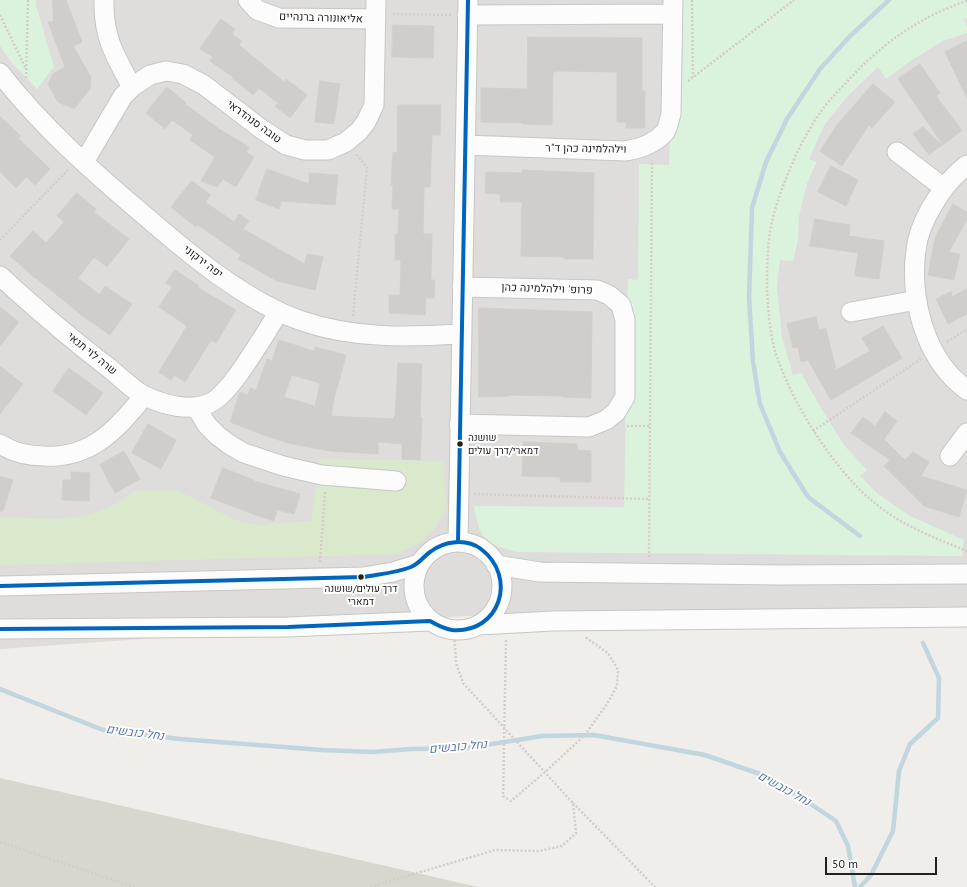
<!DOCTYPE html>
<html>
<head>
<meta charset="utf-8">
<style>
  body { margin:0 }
  #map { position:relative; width:967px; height:887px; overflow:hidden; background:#efeeea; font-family:"PT Sans",sans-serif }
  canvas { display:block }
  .scale { position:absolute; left:825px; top:857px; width:112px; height:18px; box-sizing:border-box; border:2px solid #212121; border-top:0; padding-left:5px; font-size:12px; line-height:14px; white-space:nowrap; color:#212121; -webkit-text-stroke:3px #fff; paint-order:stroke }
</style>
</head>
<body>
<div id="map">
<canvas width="967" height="887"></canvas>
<div class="scale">50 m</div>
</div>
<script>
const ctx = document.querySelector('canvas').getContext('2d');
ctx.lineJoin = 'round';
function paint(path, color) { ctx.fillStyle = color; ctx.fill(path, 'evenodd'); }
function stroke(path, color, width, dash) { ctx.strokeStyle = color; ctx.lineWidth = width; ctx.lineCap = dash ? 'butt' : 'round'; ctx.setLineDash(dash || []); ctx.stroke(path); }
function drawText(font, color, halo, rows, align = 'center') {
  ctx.font = font + ' "PT Sans",Heebo,sans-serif'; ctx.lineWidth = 4; ctx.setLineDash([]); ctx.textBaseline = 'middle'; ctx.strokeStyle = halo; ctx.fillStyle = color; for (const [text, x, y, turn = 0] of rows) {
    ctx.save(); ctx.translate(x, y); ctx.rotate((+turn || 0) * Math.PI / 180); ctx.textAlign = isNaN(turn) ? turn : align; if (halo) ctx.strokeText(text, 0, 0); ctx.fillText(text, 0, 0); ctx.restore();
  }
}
paint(new Path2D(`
  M0,0h967v608l-471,6 -496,35z`), '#dedddb');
paint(new Path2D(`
  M0,778l478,109h-478z`), '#d7d7cd');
paint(new Path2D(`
  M319,459l124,2 4,48 -11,18 -15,15 -23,12 -398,11v-48l54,2 29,-3 26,-8 26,-17 42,-1 58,30 23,5 53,-4z`), '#dae9cc');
paint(new Path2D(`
  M0,0h36v5l18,62 -17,22 -25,-26 -12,-17z
  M674,0h293v18l-3,2 3,6v7l-24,8 -31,19 -26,19 -8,-12 -32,31 -21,26 -16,35 8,3 -10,21 -8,33 -1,24 -5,21 -13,-1 -3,27 5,50 11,38 8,-2 20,35 23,37 23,25 -7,6 18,18 32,22 54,24 -2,16 -446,-4c-33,-10 -36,-12 -42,-46l150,1 4,-228 10,1 1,-116 30,1z`), '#dbf2dd');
stroke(new Path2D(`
  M860,536l-52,-39 -28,-45 -20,-48 -7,-42 -4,-65 3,-89 14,-46 21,-43 33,-50 30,-33 39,-36
  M0,689l103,41 77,9 142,11 50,2 39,-3 56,-1 75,-12 52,-1 111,20 55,19 27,14 49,33 12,25 7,41
  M860,887l11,-12 22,-44 6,-60 11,-27 28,-26 1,-40 -16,-35`), '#c1d6df', 4.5);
const building = new Path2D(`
  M53,0h13l16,42 -9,4 18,31 -1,12 -16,20 -16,-7 -10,-18 5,-10 12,-7 -17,-45 5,-1z
  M221,19l14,10 -3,5 10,7 -3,4 45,37 2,-3 21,16 -17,23 -15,-12 3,-3 -19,-15 -6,7 -21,-17 1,-1 -23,-16 3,-4 -13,-8z
  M393,25l41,1 -1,32 -41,-1z
  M528,37l114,1v53h3v37h-19v-6h-9v-50l-61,-1v1h-3l-1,53 -29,-1v-1l-42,-1v-34l46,1z
  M967,41v57l-22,-46z
  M920,64l20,29 -4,3 26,34 -19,15 -45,-66z
  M320,81l20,3 -6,40 -19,-2z
  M873,84l22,18 -23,26 -3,-3 -27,41 -22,-15 17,-26z
  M167,87l19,16 -1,1 34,25 30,18 -3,5 8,5 -18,30 -13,-8 -6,8 -16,-6 14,-24 -25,-17 3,-5 -21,-15 -7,9 -19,-16z
  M398,105h43l-1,30h-8l-2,52h-6l-1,47h9l-1,46h4l-1,18h-8l-1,17 -36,-2v-18h11l1,-35h-6v-26h3l1,-25h-7l1,-24h-2l2,-33 4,1z
  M0,116l21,20 -3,2 32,31 -15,16 -9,-8 -10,11 -16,-16z
  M923,127l19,18 -13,10 -16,-21z
  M831,166l27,14 -12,26 -28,-14z
  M267,169l42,15v-11l29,2 -3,30 -54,-4 -2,8 -23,-9z
  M522,170l72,3 -1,86h-29v-2l-43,-1 1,-54h-22v-8l-15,-1 1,-21 36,1z
  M192,181l19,14 -6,7 29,20 5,-8 10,7 -6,8 62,35 2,-10 16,3 -8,33 -38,-9 -39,-22 3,-4 -43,-30 -2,2 -25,-20z
  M77,193l19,16 -2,3 35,27 -22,28 -13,-10 -16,21 22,17 5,-9 27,18 -22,31 -26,-18 -48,-39v1l-26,-23 23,-25 13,12 18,-21 -7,-6z
  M953,204l14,8v7l-18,33 11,2 -6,26 -26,-5 7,-37z
  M815,219l35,6 -1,11 35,5 -5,38 -24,-3 3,-23 -48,-7z
  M175,270l24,16 -1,2 38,22 -20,33 -5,-3 -26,42 -11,-7 -3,5 -12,-8 28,-46 -28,-19 13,-20 -6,-4z
  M967,289v25l-19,10 -12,-25 16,-8 -1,6z
  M0,307l19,15 -19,24z
  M479,308l113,4 -1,86 -29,-1v-1l-53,-1v1l-30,1z
  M816,317l3,13 7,-2 10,42 34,-19 -8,-13 21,-12 19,32 -71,42 -23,-40 -7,2 -3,-15 -5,1 -6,-24z
  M279,340l35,11 1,-4 31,8 -12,44 -3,17 62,3 1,-3h1l3,-53 24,1 -2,53 2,1 -2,42 -18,-1v-15l-24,-2v12l-48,-3 -38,-7 -23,-7 -39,-15 10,-30 8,3 2,-7 6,2 11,-31 5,2zM292,375l28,8 -5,23 -31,-9z
  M0,366l23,18 -23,30z
  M69,368l34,25 -17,22 -33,-24z
  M885,412l12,9 -13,18 21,21 8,-8 16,10 -8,14 46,14 -8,27 -35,-11 -40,-40 6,-6 -39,-27 12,-16 12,9z
  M148,424l28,16 -15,29 -29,-16z
  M524,442l53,2v6l14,1v31h-31v-5l-38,-1z
  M124,451l16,28 -25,14 -15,-28z
  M223,468l31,12v1l46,13 -6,20 -17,-4 -3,11 -18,-6 -45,-17z
  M71,472l19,1 -1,28 -27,-1 1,-20h8z
  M0,476l13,4 -10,31h-3z`);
paint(building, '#d0cecb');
stroke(building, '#d2d0cc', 1);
const minor = new Path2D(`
  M104,0c-1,37 11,56 28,87
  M248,0l9,10 22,8 97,1
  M467,15l205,-1
  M0,73c41,53 93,99 144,142 45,39 102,87 158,106 52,18 106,16 159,13
  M465,145l160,6c15,-2 29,-7 40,-19 3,-4 4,-12 6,-18l2,-114
  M897,152l47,36
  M84,162l39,-66 9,-9 18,-12 16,-4 17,3 21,11 56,43 26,17 19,5h23l18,-8 13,-11 7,-9 8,-17 2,-105
  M967,165c-23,17 -48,56 -51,85 -6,43 6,96 37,128 5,4 9,9 14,12
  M0,276c35,32 71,63 109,92 10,8 25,23 36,28 19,9 45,16 65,7 22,-10 54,-69 69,-91
  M851,312l66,-12
  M196,407l11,18 11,11 12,9 14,8 39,13 39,9 74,6
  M459,424l130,3 17,-7 10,-8 9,-15v-77l-4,-15 -12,-10 -12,-5 -135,-3
  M0,444c14,9 28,12 44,12 47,3 73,-27 100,-60
  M950,456l17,-23
  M414 586a44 44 0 1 1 88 0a44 44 0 1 1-88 0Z
  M458,542l10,-542
  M496,565l44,7 239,3 188,-1
  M0,586l364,-9 29,-5 26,-8
  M479,625l74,-4 414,-4
  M0,629l288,-2 142,-6`);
stroke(minor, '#c6c6c4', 21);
stroke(new Path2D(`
  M692,0l1,77
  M967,1c-8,2 -16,6 -24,9 -39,18 -70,42 -98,74 -7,7 -14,14 -20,22 -23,30 -42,75 -52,111 -6,24 -6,49 -6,73 1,18 3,44 8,61 10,31 26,61 44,88 19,28 41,55 69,74 25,17 52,27 79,38
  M393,14l59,1
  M0,15l26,54
  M26,78l2,-78
  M688,81l106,-81
  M0,240l68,-70
  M353,316l14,-149 -11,-13
  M947,342l20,-13
  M627,426h23
  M813,431l108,-72
  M474,494l175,5
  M649,557l3,-397
  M320,562l5,-71
  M506,640l-3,156 8,5 34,-29 40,-37 22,-31 10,-18 1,-16 -10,-17 -23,-16
  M573,803l82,84
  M0,842l134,45
  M370,887l125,-37 44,1 23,-5 14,-13 -3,-30 -110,-120 -7,-20 -2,-33`), '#d6ccca', 2.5, [2, 2]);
stroke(minor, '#fdfcfc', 19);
stroke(new Path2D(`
  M458,542l10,-542
  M0,586l364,-9c16,-3 32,-4 47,-10 9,-4 12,-10 19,-15 14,-11 36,-14 51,-3 37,28 19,85 -29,81 -8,-1 -15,-5 -22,-9l-142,6 -288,2`), '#0065bd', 4);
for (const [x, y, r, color] of [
  [460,444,3.5,"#212121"],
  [361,577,3.5,"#212121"]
]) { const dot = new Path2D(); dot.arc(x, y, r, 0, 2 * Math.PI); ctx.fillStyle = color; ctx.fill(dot); stroke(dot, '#fff', 1.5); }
drawText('10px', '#212121', '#fff', [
  ["שושנה",468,438],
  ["דמארי/דרך עולים",468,451],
  ["דרך עולים/שושנה",361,589,"center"],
  ["דמארי",361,602,"center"]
], 'left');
drawText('11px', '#212121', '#fff', [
  ["אליאונורה ברנהיים",321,18,2],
  ["טובה סנהדראי",254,122,36],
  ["וילהלמינה כהן ד\"ר",586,149,1],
  ["יפה ירקוני",203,262,37],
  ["פרופ' וילהלמינה כהן",547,289,2],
  ["שרה לוי תנאי",92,354,39]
]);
drawText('italic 12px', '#5578a9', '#fff', [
  ["נחל כובשים",135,733,7],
  ["נחל כובשים",458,747,-5],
  ["נחל כובשים",784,789,29]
]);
</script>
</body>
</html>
